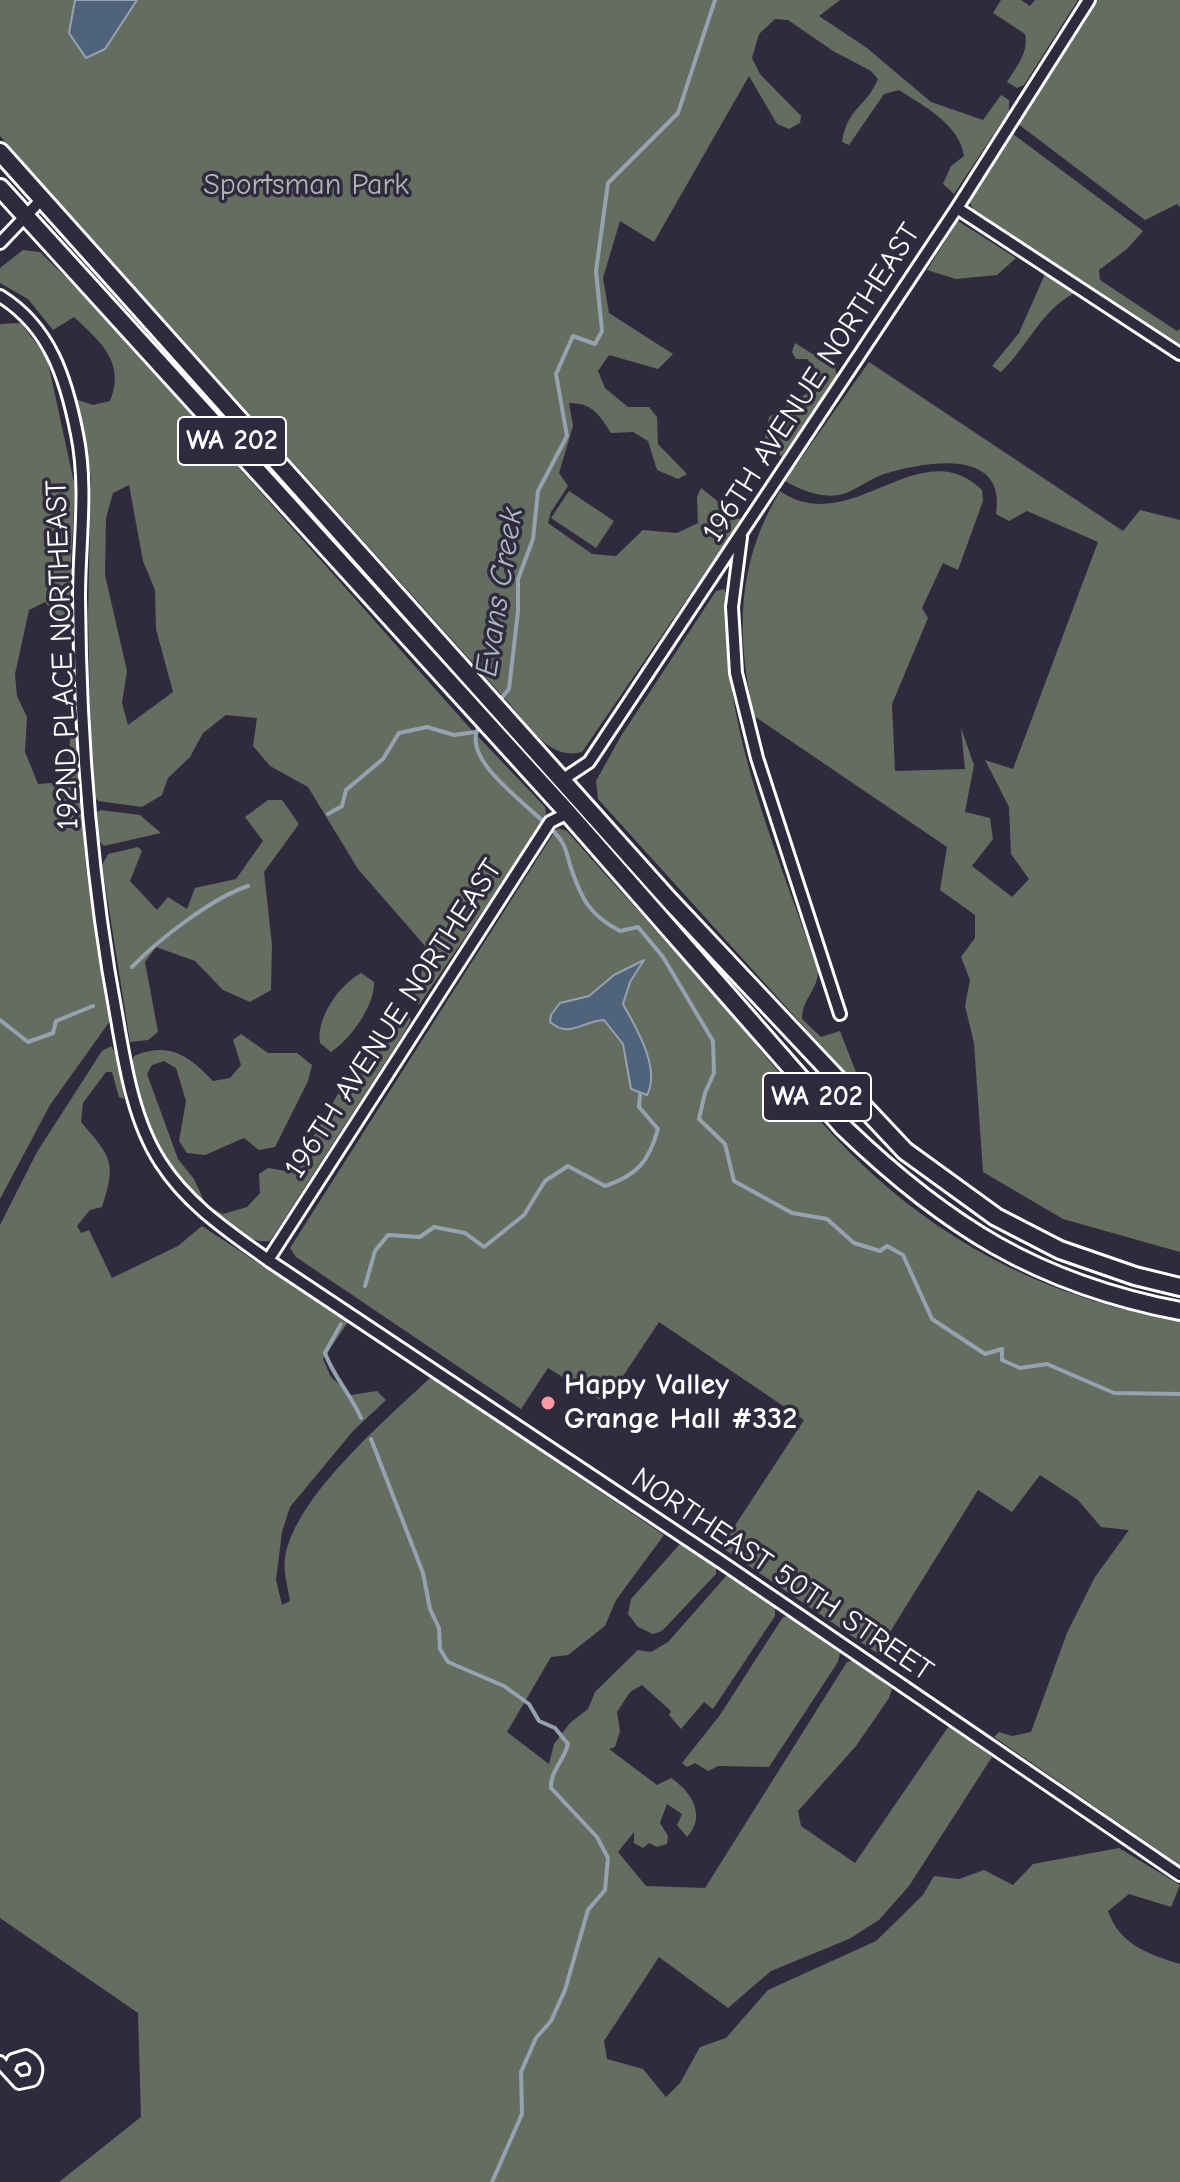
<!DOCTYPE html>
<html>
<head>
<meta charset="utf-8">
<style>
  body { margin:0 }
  canvas { display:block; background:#2f2a3d }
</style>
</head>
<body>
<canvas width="1180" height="2182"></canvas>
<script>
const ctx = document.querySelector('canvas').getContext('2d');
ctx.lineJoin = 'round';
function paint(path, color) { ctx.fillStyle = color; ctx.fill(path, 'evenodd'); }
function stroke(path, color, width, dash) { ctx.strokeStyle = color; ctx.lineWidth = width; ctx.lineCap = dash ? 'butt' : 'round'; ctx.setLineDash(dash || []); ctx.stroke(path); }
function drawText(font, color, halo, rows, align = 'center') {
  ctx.font = font + ' "Comic Neue",sans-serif'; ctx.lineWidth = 7; ctx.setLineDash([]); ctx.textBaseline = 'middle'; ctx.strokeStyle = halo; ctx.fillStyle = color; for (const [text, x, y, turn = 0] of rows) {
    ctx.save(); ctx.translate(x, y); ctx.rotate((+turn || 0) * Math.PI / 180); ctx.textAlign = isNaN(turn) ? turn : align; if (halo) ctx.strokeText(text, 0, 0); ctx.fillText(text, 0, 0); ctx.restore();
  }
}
paint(new Path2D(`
  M0,0h840l-21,16 48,32 64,54 52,18 18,-25 8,5v11l-55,83 -11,-10 8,-18 13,-10c-4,-31 -40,-50 -65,-66l-15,4 -35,51 -7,-3c6,-36 24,-34 36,-63l-7,-8 -38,-20 -45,-31 -13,-1 -16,15 -7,24 8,16 41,42 -1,7 -11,6 -12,-5 -28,-48 -95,166 -34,-21 -17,57 6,35 64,41 -15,15 -49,-14 -11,16 7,17 23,19h21l8,10 1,27 29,30 -9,5 -21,-9 -9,-29 -15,-9 -22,1c-12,-19 -19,-30 -42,-30l4,23 -14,47 9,13 -17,26 -3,11 44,31 24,2 27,-26 34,3 21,-10 -1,-26 4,-9 40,32 -159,232c-34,9 -54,-28 -75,-51l-507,-565z
  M1001,0h20l9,6 5,-6h43l-54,85 -7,3 -10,-6c9,-15 22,-29 18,-48l-32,-21z
  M1098,0h82v207l-3,-3 -32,16 -127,-96z
  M1013,134l130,97 -16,18 -28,21 1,10 77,51 3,-2v16l-207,-136 -4,-8z
  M958,221l58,37 -19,17 -41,4 -29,-9z
  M23,250l17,2 56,55 372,419 77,81 1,7 -8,16 -119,175 -10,-11 1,-10 11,-6 4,-32 -67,-77 -50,-82 -38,-21 -17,-20 4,-28 -31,-3 -23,18 -13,24 -22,21 -6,17 -20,12 -44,-6 -6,-7 -4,-177 3,-139 -16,-79 18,6 17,-4c16,-38 -10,-60 -36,-84l-21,13 -25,-31 -28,-16v-15zM129,485l14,76 12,29 1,39 17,63 -45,33 -6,-22 5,-32 -22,-96 1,-57 7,-25z
  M1045,274l29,19c-34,19 -46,53 -73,79l-9,-6 27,-33z
  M21,323l26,35 28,129 -4,75 4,67 -10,-1 -20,-26 -16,8 -14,64 2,22 10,21 -2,35 13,32 30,-2 2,-44 7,-1 9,132 24,152 -60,84 -50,94v-875z
  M795,343l40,25 2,8 -55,80 -9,-2 -8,-16 4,-21 40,-25 8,-22 -10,-11h-11l-4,-7z
  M869,362l254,169 17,-21 40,10v732l-117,-33 -80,-47 -9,-129 -9,-37 5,-26 -9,-23 14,-19v-23l-35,-25 7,-43 -193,-131c-18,-82 -18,-152 26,-225 71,49 140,-62 202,-1l1,11 -25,69 -15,-7 -21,45 6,10 -36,86 3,67 70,-2 -4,-41 13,37 -9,47 25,6 3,21 -21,27 40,31 17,-18 -18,-25 -2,-47 -24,-47 28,9 85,-227 -71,-31 -18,10 -13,-7c11,-67 -70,-53 -112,-40 -15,5 -30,18 -45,21 -18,3 -39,-5 -54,-14z
  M569,491l45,30 -18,27 -45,-30z
  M724,589l3,7c-8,128 51,256 91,375 0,19 -16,28 -16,48l19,18 19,-6 24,62 -266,-294 -2,-18 25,-45 95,-145z
  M268,800h14l17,24 -35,48 8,73 -1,45 -21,12 -27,-12 -28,-29 -39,-14 -11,15 13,70 -10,8 -18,2 -28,-177 6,-11 30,-7 4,4 -12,30 27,29 11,-13 19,12 8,-21 41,-9 27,-38 -18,-24z
  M100,810l40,5 21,18 -57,13 -7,-7 -2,-25z
  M557,828l10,3c56,64 114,126 169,190 43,50 84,105 133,150 88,81 193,131 311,150v544l-186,-128 5,-5 13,4 19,-4 36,-99 28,-56 34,-47 -28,-3 -23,-27 -38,-25 -28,37 -34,-22 -101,163 -156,-106 83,-127 -145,-98 -54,81 -57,-35 -27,41 -225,-152 -6,-9z
  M361,973l13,9c1,23 -23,57 -43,70l-11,-9c-4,-25 19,-58 41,-70z
  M407,1013l4,7 -7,13 -134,208c-16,2 -28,-6 -40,-14 -49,-32 -79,-80 -93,-135 -3,-13 -8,-24 -3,-36 35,-15 55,0 79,25l17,-3 11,-13 -8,-25 8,-6 27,19h29l15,12 -4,16 -33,66 -16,3 -15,-12 -39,17 -18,-2 -8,-12 7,-40 -10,-33 -12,-7 -12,4 -5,9 31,85 16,20 12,26 17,9 24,-7 13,-14 -1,-19 9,-6 18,3 13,-10 39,-67z
  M111,1046l6,9 7,44 -5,-2 -7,-25h-6l-23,31 -2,19c30,35 36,40 21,85l-12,3 -13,16 4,7 8,-3 23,48 66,-32 24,-20 146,96 -25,37 8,18 20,18 26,-4 9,9 -33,31 -63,76 -8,25 -6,48 6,25 8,-4c-2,-13 -7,-30 -5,-43 10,-62 101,-138 146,-181l233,158 -48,65 -11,26 -37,29 -17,2 -44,75 42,32 5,-20 16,-21 18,-14 7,-17 43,-42 13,2 17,-10 59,-67 48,32v9l-62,93 -9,-7 -23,27 -12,-14 2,-4 -29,-26 -12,7 -13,20 3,19 -5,16 -6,2 48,36 14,-7c20,13 36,38 16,59l-10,-12 5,-11 -15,-10 -7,19 8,13 -1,8 -10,3 -8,-4 -6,5 -9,-5v-11l-16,20 28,34 59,2 142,-226 7,-2 38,29 -3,9 -33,48 -58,65 3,15 54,37 94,-137 43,31 -83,129 -30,34 -30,19 -78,32 -43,37 -69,-51 -55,84 3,18 36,10 23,28 14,-14 20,-36 26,-9 42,-48 108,-49 47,-46 11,-19 25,3 25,-9 29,15 20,-21 86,-16 61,37 -9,22 -42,-13 -21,17c12,34 40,43 72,53v218h-1121l82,-65 -3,-104 -138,-95v-693l37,-73 65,-101z
  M680,1544l36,24v6l-54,57 -9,3 -15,-7 -10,-13 3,-15z
  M789,1616l51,37 -2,9 -69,105 -51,-1 -10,5 -13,-8 -8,4 -5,-4 38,-48 63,-98z`), '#656d60');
const water = new Path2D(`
  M75,0h62l-32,49 -19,9 -17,-25z
  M644,960l-14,22 -7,22c13,24 38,64 24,91l-16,-6 -8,-45 -19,-24c-22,1 -34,19 -54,2l1,-7 9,-12 29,-7 25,-21z`);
paint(water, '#4f647b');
stroke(water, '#95a2b0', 2);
stroke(new Path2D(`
  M499,701l10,-12 9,-78v-32l15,-40 5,-48 29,-55 -11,-62 17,-38 22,8 7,-13 -6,-60 12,-88 70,-70 37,-113
  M481,724c-29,37 65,90 81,118 4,6 6,16 8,23 11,33 19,50 50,66l18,-4 25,30 50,84 1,32 -9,20 -6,26 26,25 9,37 58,32 35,6 27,24 26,8 7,-5 16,9 29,64 53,35 17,-5v11l18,8 27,-4 67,29 66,1
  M328,814l14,-8 4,-16 37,-31 16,-26 28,-6 27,8 21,-3
  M132,967c27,-28 80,-69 116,-81
  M0,1020l28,22 25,-9 3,-12 37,-15
  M365,1286l10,-35 13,-16 32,2 14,-10 31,6 19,14 40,-32 21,-34 23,-15 37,20c33,-11 44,-25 53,-57l-19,-22 1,-12
  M341,1324l-16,29c9,25 26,41 36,65
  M371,1439l52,134 7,36 9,19 1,21 8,13 56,24 25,18 10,17 16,7 13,16c-4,17 -18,27 -17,44l46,49 11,21 -3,32 -17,20 -23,80 -14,31 -15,17 -15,34 1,42 -30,68`), '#95a2b0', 4);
const minor = new Path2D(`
  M957,208l223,146
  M0,243l41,-43
  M0,296c50,31 66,82 77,138 11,53 2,109 2,163 1,141 12,284 38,422 8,47 17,103 44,144 27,42 67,68 107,97l459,306 453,309
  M741,537l-9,70 4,66 21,85 83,256
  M562,780l27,-18 368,-554 132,-208
  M268,1260l282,-438 18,-9
  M0,2062l19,21 14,-3c6,-10 4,-19 -7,-24l-13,4 -4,9`);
const primary = new Path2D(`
  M0,152l670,749 235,250 91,66 64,33 75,26 45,11
  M0,188l568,625 275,314c103,99 195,157 337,184`);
stroke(minor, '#fff', 16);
stroke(primary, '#fff', 22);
stroke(minor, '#2f2a3d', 10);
stroke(primary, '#2f2a3d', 16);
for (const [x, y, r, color] of [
  [548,1403,8,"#ff9aa2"]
]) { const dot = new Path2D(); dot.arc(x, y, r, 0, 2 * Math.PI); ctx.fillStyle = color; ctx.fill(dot); stroke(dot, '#2f2a3d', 3); }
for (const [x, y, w] of [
  [232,441,108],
  [817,1097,108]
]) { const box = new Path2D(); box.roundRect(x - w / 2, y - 24, w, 48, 6); ctx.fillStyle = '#2f2a3d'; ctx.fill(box); stroke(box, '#fff', 2); }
drawText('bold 28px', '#fff', null, [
  ["WA 202",232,441],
  ["WA 202",817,1097]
]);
drawText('30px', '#b2b6b0', '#2f2a3d', [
  ["Sportsman Park",306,186]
]);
drawText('30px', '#fff', '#2f2a3d', [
  ["196TH AVENUE NORTHEAST",812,383,-57],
  ["192ND PLACE NORTHEAST",63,655,-92],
  ["196TH AVENUE NORTHEAST",394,1019,-57],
  ["NORTHEAST 50TH STREET",782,1575,34]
]);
drawText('bold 30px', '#fff', '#2f2a3d', [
  ["Happy Valley",564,1386],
  ["Grange Hall #332",564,1420]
], 'left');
drawText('italic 32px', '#b0b9c4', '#2f2a3d', [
  ["Evans Creek",500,592,-81]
]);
</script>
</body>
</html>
